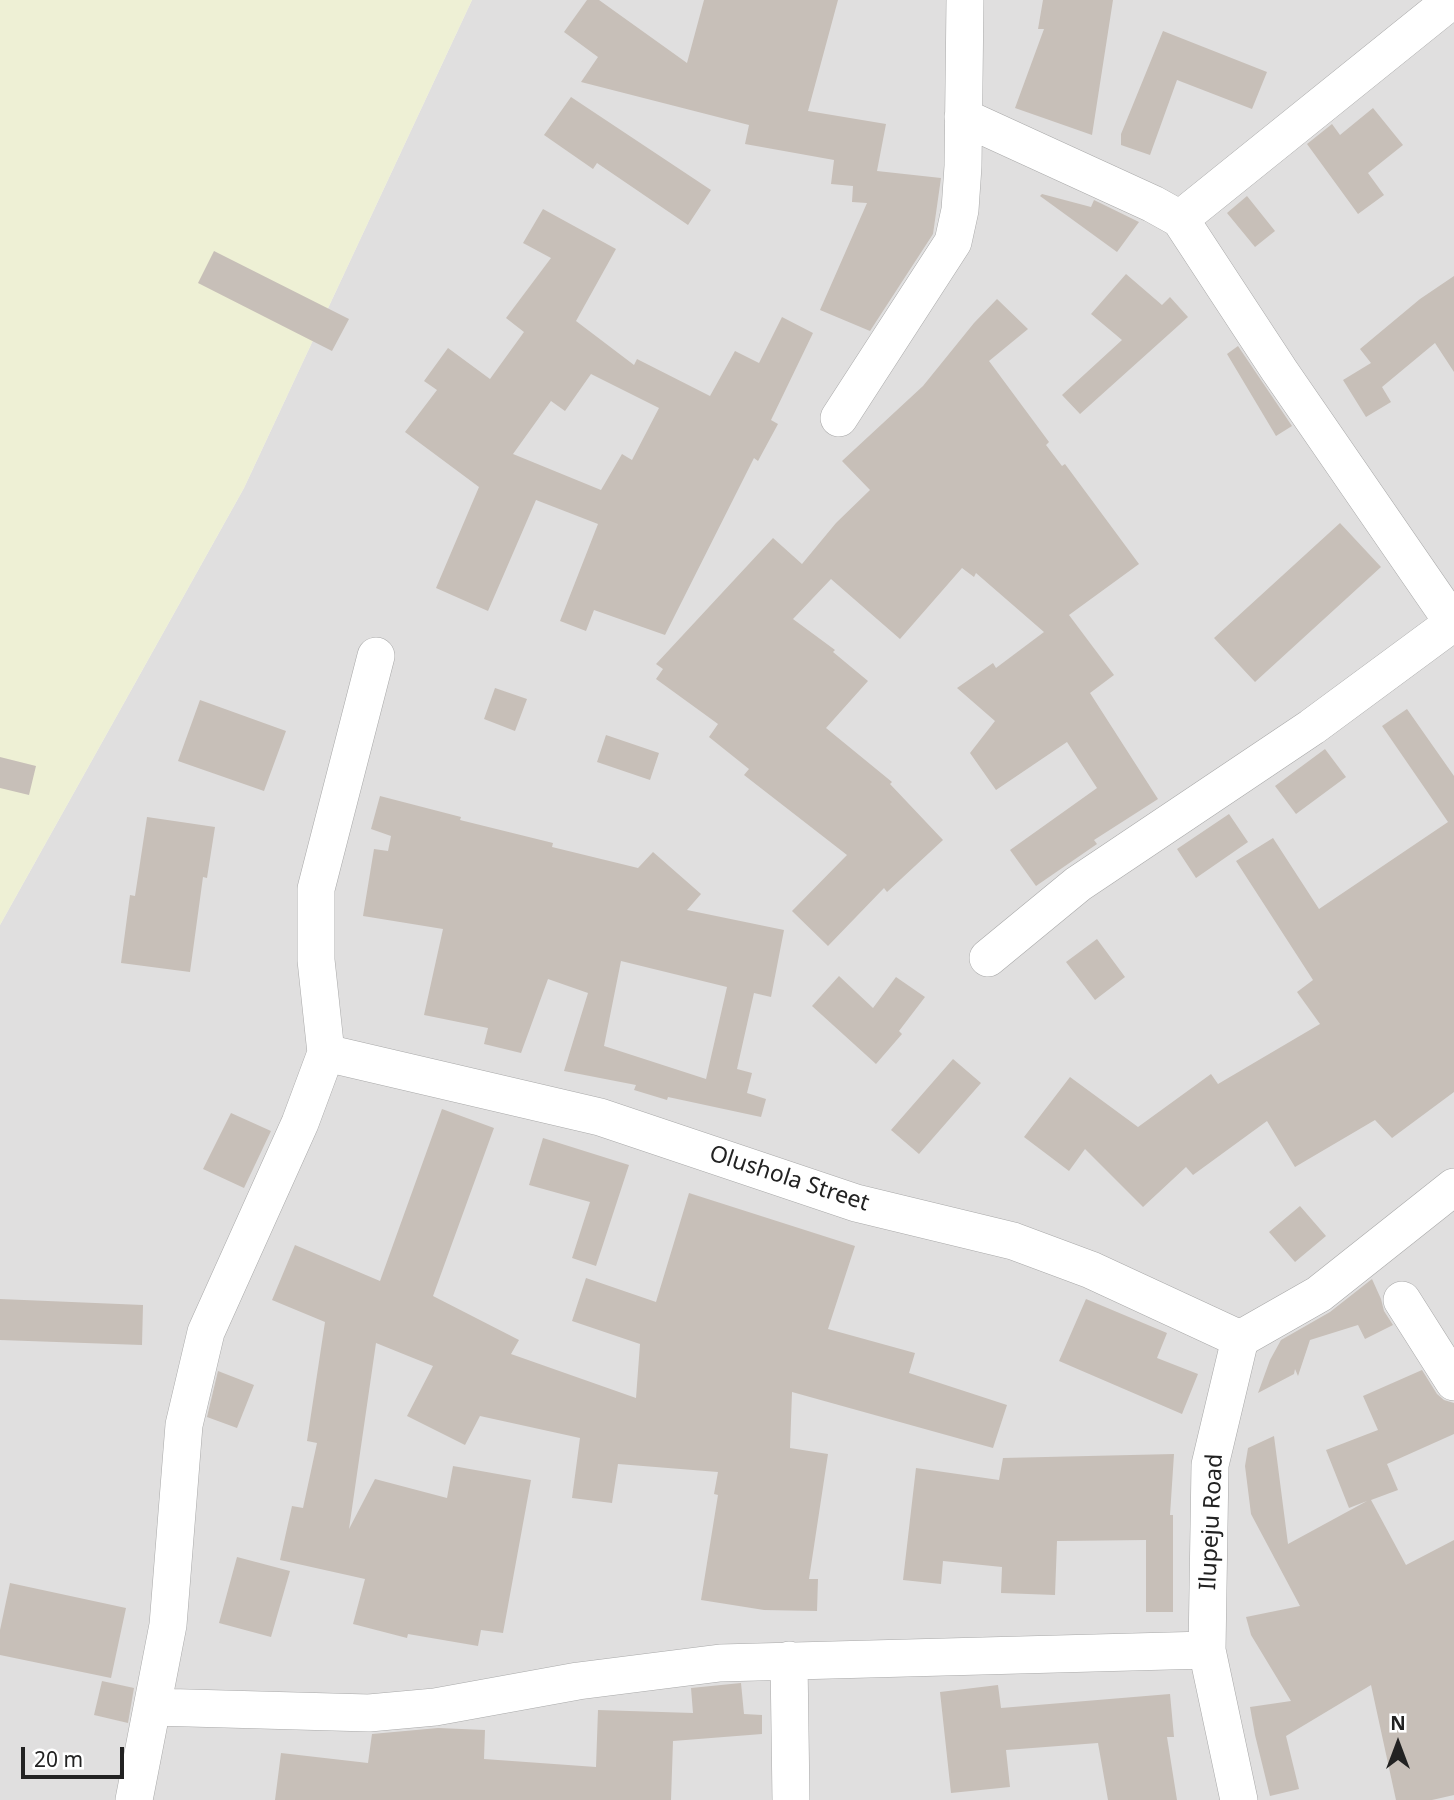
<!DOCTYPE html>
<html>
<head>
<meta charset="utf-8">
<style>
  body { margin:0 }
  #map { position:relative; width:1454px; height:1800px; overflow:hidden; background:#f2efe9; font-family:"Noto Sans",sans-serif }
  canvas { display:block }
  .north { position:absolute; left:1363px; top:1709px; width:70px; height:70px; -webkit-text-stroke:5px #fff; paint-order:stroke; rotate:0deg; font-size:19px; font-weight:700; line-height:28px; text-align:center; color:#222 }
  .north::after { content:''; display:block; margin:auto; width:24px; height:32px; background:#222; clip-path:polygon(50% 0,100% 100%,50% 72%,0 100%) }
  .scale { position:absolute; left:21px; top:1747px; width:103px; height:32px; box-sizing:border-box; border:4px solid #222; border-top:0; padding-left:9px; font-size:21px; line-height:24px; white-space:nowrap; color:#222; -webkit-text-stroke:5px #fff; paint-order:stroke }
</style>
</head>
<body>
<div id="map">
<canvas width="1454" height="1800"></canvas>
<div class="north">N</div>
<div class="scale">20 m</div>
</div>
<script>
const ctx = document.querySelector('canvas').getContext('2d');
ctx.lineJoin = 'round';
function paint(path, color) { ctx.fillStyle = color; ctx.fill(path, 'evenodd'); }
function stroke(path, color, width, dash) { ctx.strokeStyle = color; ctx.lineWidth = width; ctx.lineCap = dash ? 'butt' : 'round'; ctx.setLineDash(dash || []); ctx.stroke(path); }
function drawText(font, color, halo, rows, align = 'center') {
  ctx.font = font + ' "Noto Sans",sans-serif'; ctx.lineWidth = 6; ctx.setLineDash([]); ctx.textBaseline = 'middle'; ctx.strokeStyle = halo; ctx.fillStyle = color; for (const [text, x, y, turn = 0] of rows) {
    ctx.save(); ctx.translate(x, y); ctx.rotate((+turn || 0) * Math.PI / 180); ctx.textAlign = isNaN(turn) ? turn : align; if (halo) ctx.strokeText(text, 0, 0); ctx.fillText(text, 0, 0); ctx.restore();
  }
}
paint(new Path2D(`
  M472,0h982v1800h-1454v-875l244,-437z`), '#e0dfdf');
paint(new Path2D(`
  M0,0h472l-228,488 -244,437z`), '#eef0d5');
paint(new Path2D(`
  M587,0h12l88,63 17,-63h134l-30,111 78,13 -9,47 64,7 -8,56 -63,97 -50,-21 47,-107 -15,-1 1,-16 -22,-2 3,-24 -89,-16 4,-19 -168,-43 17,-25 -34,-25z
  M1043,0h70l-21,135 -77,-27 29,-79h-6z
  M1163,31l104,41 -15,37 -75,-29 -27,75 -29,-10v-11z
  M571,97l140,93 -23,35 -91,-62 -4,6 -49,-34z
  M1373,108l30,37 -35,28 16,22 -26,19 -51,-70 25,-20 8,11z
  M1042,194l49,13 3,-7 45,22 -22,30 -77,-56z
  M1247,196l28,35 -20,16 -28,-34z
  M543,209l73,40 -40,72 58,44 3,-6 73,37 25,-45 24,12 23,-46 31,16 -42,87 7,4 -20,37 -4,-3 -89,177 -71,-25 -8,21 -26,-10 38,-97 -62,-24 -48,111 -52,-23 43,-101 -74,-55 32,-42 -13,-9 24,-33 42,31 34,-47 -18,-14 45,-60 -28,-15zM591,374l68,34 -27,52 -10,-6 -21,36 -88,-36 38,-53 14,10z
  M214,251l135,68 -17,32 -134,-68z
  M1126,274l36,31 8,-8 18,20 -108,97 -18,-19 60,-55 -31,-26z
  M1454,276v96l-19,-29 -53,44 9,15 -25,15 -23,-37 28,-17 -11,-14 60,-50z
  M997,299l31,30 -39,32 60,81 -3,3 16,21 3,-2 74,100 -70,51 45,60 -24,18 68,106 -64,41 3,4 -61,42 -26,-36 87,-62 -30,-46 -71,48 -26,-37 25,-32 -38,-33 36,-25 3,5 48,-36 -68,-59 -2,4 -12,-9 -62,71 -69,-60 -38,40 42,31 -2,2 35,29 -42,47 66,54 -2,2 53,56 -56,52 -3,-4 -56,58 -36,-35 55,-56 -103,-80 5,-6 -40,-32 9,-13 -62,-45 7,-10 -7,-5 117,-126 29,26 34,-41 34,-33 -28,-29 81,-75 51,-63z
  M1238,346l54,80 -16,10 -49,-82z
  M1340,523l41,44 -126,115 -41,-44z
  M495,688l32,11 -12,32 -31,-12z
  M200,700l86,31 -22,60 -86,-30z
  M1407,709l47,67v316l-62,46 -17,-18 -80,47 -28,-46 -74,54 -7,-8 -43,40 -58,-58 -16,22 -45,-34 46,-60 68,50 73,-53 7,10 102,-60 -23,-32 16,-12 -77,-119 37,-23 46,71 129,-87 -66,-96z
  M606,735l53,18 -9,27 -53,-18z
  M1325,749l21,28 -50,37 -21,-28z
  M0,757l36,9 -7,29 -29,-7z
  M380,796l81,21 -1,3 93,23 -1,4 86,21 15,-16 48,42 -14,16 97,20 -13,67 -17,-4 -17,76 15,4 -5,20 19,6 -5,18 -93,-20 -1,3 -33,-10 2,-5 -72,-14 24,-78 -40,-14 -27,74 -37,-9 4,-16 -64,-13 19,-86 -80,-13 11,-67 14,2 3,-15 -20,-7zM621,961l106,26 -21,92 -102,-33z
  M1229,814l19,28 -52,36 -19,-29z
  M147,817l68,10 -8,51 -4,-1 -13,95 -69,-9 9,-68 5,1z
  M1097,939l28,38 -30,23 -29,-38z
  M839,976l34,32 23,-31 29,20 -26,34 3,3 -26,30 -64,-58z
  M953,1059l28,24 -62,71 -28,-24z
  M442,1109l52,19 -61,168 86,44 -8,14 125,44 4,-54 -68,-23 14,-43 70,24 33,-109 166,53 -27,83 87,24 -6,20 98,32 -14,43 -201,-56 -2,56 38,6 -19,125h9l-1,32 -53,-1 -63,-10 17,-105 -4,-1 4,-22 -100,-8 -6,39 -40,-5 8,-60 -100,-22 -15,29 -58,-29 26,-50 -57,-23 -27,186 26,-50 72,19 6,-32 78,14 -28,153 -22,-3 -3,16 -70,-12 -1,4 -54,-14 12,-45 -85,-19 12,-54 11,2 14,-65 -10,-2 18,-119 -53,-22 23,-55 85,36z
  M231,1113l40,18 -27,57 -41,-19z
  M543,1138l86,27 -33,101 -24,-8 18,-56 -61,-17z
  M1300,1206l26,30 -31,26 -26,-30z
  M1372,1279l9,20 3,12 9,14 -28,14 -7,-14 -48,15 -12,36 -3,-7 -1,5 -36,19 12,-33 11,-20 49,-28z
  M0,1299l143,6 -1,40 -142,-5z
  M1086,1299l81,34 -10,25 41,16 -16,40 -123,-53z
  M1422,1370l15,24 7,6 10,3v31l-67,30 11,26 -27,10 35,65 48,-25v255l-22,5h-36l-25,-115 -85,51 13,53 -29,7 -15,-61 -5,-28 41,-6 -40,-66 -5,-18 54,-11 -49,-92 -6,-48 3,-18 26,-12 14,108 79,-43 -18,7 -23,-58 52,-20 -15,-34z
  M218,1371l36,14 -17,43 -30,-11z
  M1174,1454l-4,61h3v97h-27v-72l-89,1 -2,54 -54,-2 1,-26 -59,-6 -2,23 -38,-4 13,-112 83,12 4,-22z
  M237,1557l53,14 -19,66 -52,-14z
  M10,1583l116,25 -15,70 -111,-23v-25z
  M102,1681l32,7 -6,35 -34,-8z
  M741,1683l3,31 18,1v19l-89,7 -2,59h-396l6,-47 87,10 4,-29 66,-6 47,2 -1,29 112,8 2,-57 95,3 -2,-25z
  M998,1685l3,23 169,-14 4,43h-7l10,63h-69l-10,-57 -92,7 4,37 -59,6 -11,-101z`), '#c7bfb8');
const minor = new Path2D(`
  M963,117l190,87 27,15 99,151 175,254
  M1180,219l272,-219
  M839,418l114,-176 7,-32 3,-44 2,-166
  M988,958l90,-74 234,-157 141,-104
  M326,1053l274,64 256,86 157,38 78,29 149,69
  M1402,1300l52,82
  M789,1660l2,140
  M153,1707l216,6 66,-6 143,-26 142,-18 487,-13
  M134,1800l34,-175 16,-200 22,-93 94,-209 26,-70 -10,-93v-71l60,-233
  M1239,1800l-32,-150 3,-185 30,-126 79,-45 135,-107`);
stroke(minor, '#a9a9a9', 38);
stroke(minor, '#fff', 37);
drawText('23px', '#222', '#fff', [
  ["Olushola Street",789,1179,18],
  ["Ilupeju Road",1212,1522,-87]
]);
</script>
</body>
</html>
